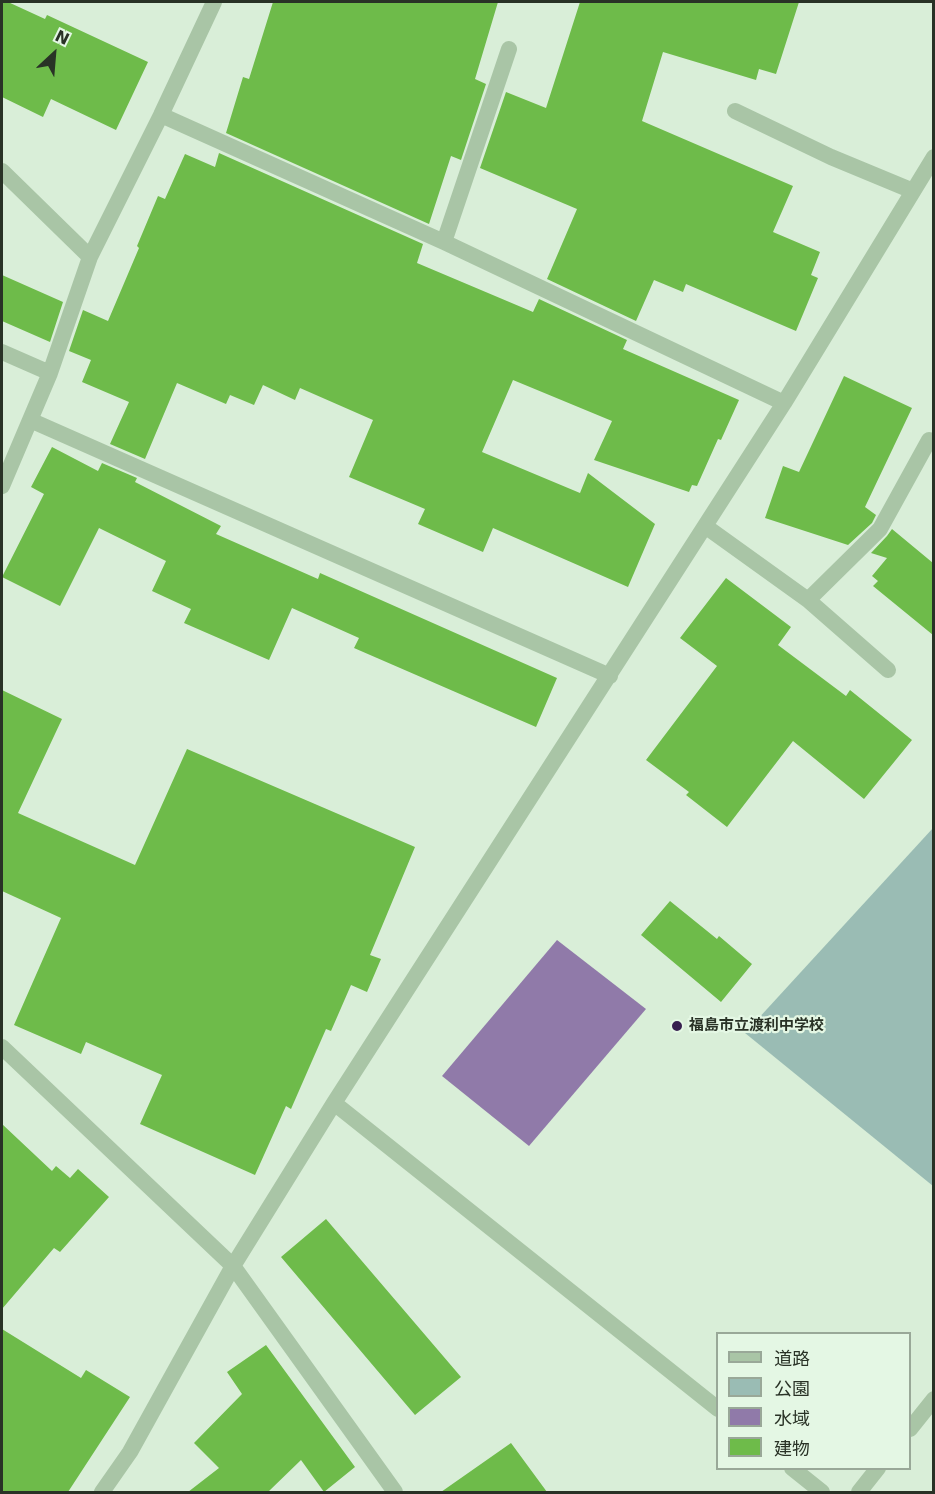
<!DOCTYPE html>
<html>
<head>
<meta charset="utf-8">
<style>
  body { margin:0 }
  #map { position:relative; width:935px; height:1494px; overflow:hidden; background:#d9eed8; font-family:"DejaVu Sans","Noto Sans JP",sans-serif }
  canvas { display:block }
  .frame { position:absolute; inset:0; border:3px solid #293226; pointer-events:none }
  .legend { position:absolute; left:716px; top:1332px; width:195px; height:138px; box-sizing:border-box; background:#e4f7e4; border:2px solid #99a898; margin:0; padding:8px 10px; list-style:none; font-size:18px; color:#293226 }
  .legend li { display:flex; align-items:center; gap:12px; height:30px }
  .legend b { width:30px; border:2px solid #99a898 }
  .north { position:absolute; left:24px; top:24px; width:60px; height:60px; -webkit-text-stroke:4px #e4f7e4; paint-order:stroke; rotate:26deg; font-size:16px; font-weight:700; line-height:24px; text-align:center; color:#293226 }
  .north::after { content:''; display:block; margin:auto; width:21px; height:27px; background:#293226; clip-path:polygon(50% 0,100% 100%,50% 72%,0 100%) }
</style>
</head>
<body>
<div id="map">
<canvas width="935" height="1494"></canvas>
<div class="frame"></div>
<ul class="legend">
<li><b style="height:8px;background:#a9c5a6"></b>道路</li>
<li><b style="height:16px;background:#9abcb4"></b>公園</li>
<li><b style="height:16px;background:#907aa9"></b>水域</li>
<li><b style="height:16px;background:#6ebb4a"></b>建物</li>
</ul>
<div class="north">N</div>
</div>
<script>
const ctx = document.querySelector('canvas').getContext('2d');
ctx.lineJoin = 'round';
function paint(path, color) { ctx.fillStyle = color; ctx.fill(path, 'evenodd'); }
function stroke(path, color, width, dash) { ctx.strokeStyle = color; ctx.lineWidth = width; ctx.lineCap = dash ? 'butt' : 'round'; ctx.setLineDash(dash || []); ctx.stroke(path); }
function drawText(font, color, halo, rows, align = 'center') {
  ctx.font = font + ' "DejaVu Sans","Noto Sans JP",sans-serif'; ctx.lineWidth = 4.5; ctx.setLineDash([]); ctx.textBaseline = 'middle'; ctx.strokeStyle = halo; ctx.fillStyle = color; for (const [text, x, y, turn = 0] of rows) {
    ctx.save(); ctx.translate(x, y); ctx.rotate((+turn || 0) * Math.PI / 180); ctx.textAlign = isNaN(turn) ? turn : align; if (halo) ctx.strokeText(text, 0, 0); ctx.fillText(text, 0, 0); ctx.restore();
  }
}
paint(new Path2D(`
  M933,828v358l-188,-153z`), '#9abcb4');
paint(new Path2D(`
  M557,940l89,69 -117,137 -87,-70z`), '#907aa9');
paint(new Path2D(`
  M2,2h6l37,17 2,-4 101,47 -32,68 -65,-31 -8,18 -41,-20z
  M273,2h225l-23,77 11,5 -25,76 -10,-4 -22,68 -203,-91 17,-56 6,2z
  M580,2h219l-23,72 -17,-5 -3,11 -93,-28 -21,69 151,65 -20,46 47,20 -9,23 7,3 -22,53 -110,-47 -3,8 -29,-12 -18,41 -89,-42 30,-70 -97,-41 26,-76 40,16z
  M219,153l204,91 -6,19 116,49 6,-13 88,41 -4,9 116,51 -18,40 -3,-1 -21,47 -5,-1 -3,7 -95,-32 18,-39 -99,-41 -31,72 98,41 8,-20 67,51 -27,63 -135,-59 -10,24 -65,-28 7,-15 -76,-32 24,-57 -73,-32 -5,12 -32,-15 -9,20 -24,-10 -4,9 -49,-21 -32,76 -35,-15 19,-42 -47,-20 9,-22 -22,-9 14,-41 25,11 31,-73 -2,-2 21,-50 7,3 20,-45 30,13z
  M2,275l61,27 -13,40 -48,-21z
  M844,376l68,32 -47,99 11,8 -4,8 -24,22 -83,-27 18,-52 16,6z
  M52,447l46,24 4,-8 35,15 -2,4 86,44 -5,8 102,45 2,-6 237,105 -21,49 -182,-79 5,-10 -67,-30 -23,52 -85,-37 7,-14 -39,-18 14,-30 -67,-33 -39,78 -58,-29 42,-83 -13,-7z
  M892,529l41,34v72l-60,-49 5,-5 -6,-5 15,-18 -16,-5 16,-17z
  M726,578l65,49 -13,18 68,51 4,-6 62,50 -48,59 -71,-58 -66,86 -41,-32 3,-3 -43,-32 71,-94 -37,-28z
  M2,690l60,29 -44,94 117,52 52,-116 228,98 -45,108 11,4 -14,33 -16,-7 -20,46 -5,-2 -35,80 -5,-3 -31,69 -115,-51 22,-49 -76,-33 -5,12 -67,-29 47,-107 -59,-27z
  M670,901l47,38 2,-3 33,28 -31,38 -80,-67z
  M2,1124l50,47 4,-5 14,12 8,-9 31,28 -49,55 -6,-4 -52,61z
  M326,1219l135,158 -46,38 -134,-158z
  M2,1329l79,49 5,-8 44,27 -62,95h-66z
  M266,1345l89,122 -31,25 -23,-32 -33,32h-80l31,-24 -25,-25 48,-49 -15,-22z
  M511,1443l36,49h-106z`), '#6ebb4a');
stroke(new Path2D(`
  M735,111l96,46 82,34
  M161,115l283,127 340,161
  M2,171l88,86 -40,116 -48,113
  M444,242l65,-193
  M90,257l71,-142 53,-113
  M2,352l48,21
  M30,420l580,256
  M705,526l103,74 80,70
  M808,600l72,-71 49,-89 5,2
  M2,1047l231,219 162,226
  M334,1103l384,306
  M910,1429l24,-30
  M792,1468l30,24
  M102,1492l28,-40 103,-186 101,-163 450,-700 150,-246
  M859,1492l19,-24`), '#a9c5a6', 16);
for (const [x, y, r, color] of [
  [677,1026,6,"#371f4f"]
]) { const dot = new Path2D(); dot.arc(x, y, r, 0, 2 * Math.PI); ctx.fillStyle = color; ctx.fill(dot); stroke(dot, '#e4f7e4', 2); }
drawText('bold 15px', '#293226', '#e4f7e4', [
  ["福島市立渡利中学校",689,1026]
], 'left');
</script>
</body>
</html>
